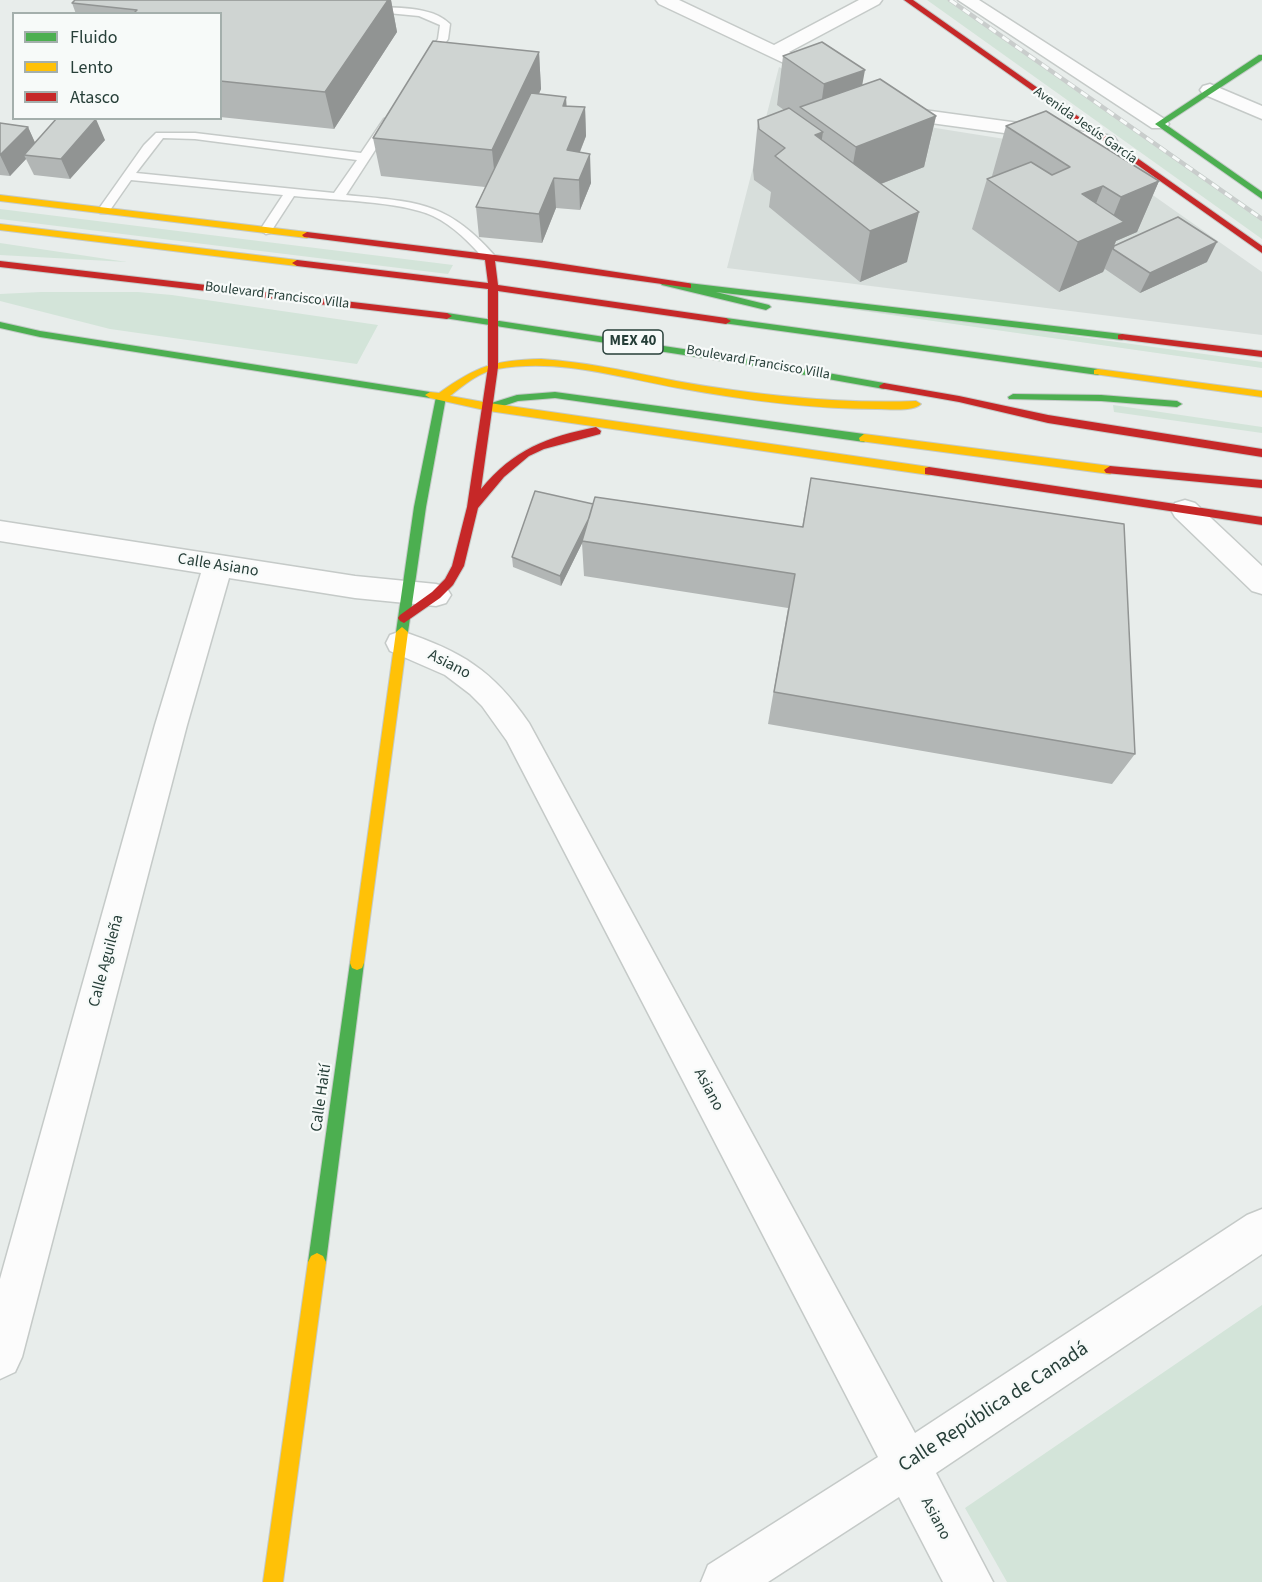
<!DOCTYPE html>
<html>
<head>
<meta charset="utf-8">
<style>
  body { margin:0 }
  #map { position:relative; width:1262px; height:1582px; overflow:hidden; background:#e8edeb; font-family:"Source Sans 3",sans-serif }
  canvas { display:block }
  .legend { position:absolute; left:12px; top:12px; width:210px; height:108px; box-sizing:border-box; background:#f7faf9; border:2px solid #a4afac; margin:0; padding:8px 10px; list-style:none; font-size:18px; color:#273f39 }
  .legend li { display:flex; align-items:center; gap:12px; height:30px }
  .legend b { width:30px; border:2px solid #a4afac }
</style>
</head>
<body>
<div id="map">
<canvas width="1262" height="1582"></canvas>
<ul class="legend">
<li><b style="height:8px;background:#4caf50"></b>Fluido</li>
<li><b style="height:8px;background:#ffc107"></b>Lento</li>
<li><b style="height:8px;background:#c62828"></b>Atasco</li>
</ul>
</div>
<script>
const ctx = document.querySelector('canvas').getContext('2d');
ctx.lineJoin = 'round';
function paint(path, color) { ctx.fillStyle = color; ctx.fill(path, 'evenodd'); }
function stroke(path, color, width, dash) { ctx.strokeStyle = color; ctx.lineWidth = width; ctx.lineCap = dash ? 'butt' : 'round'; ctx.setLineDash(dash || []); ctx.stroke(path); }
function drawText(font, color, halo, rows, align = 'center') {
  ctx.font = font + ' "Source Sans 3",sans-serif'; ctx.lineWidth = 4.5; ctx.setLineDash([]); ctx.textBaseline = 'middle'; ctx.strokeStyle = halo; ctx.fillStyle = color; for (const [text, x, y, turn = 0] of rows) {
    ctx.save(); ctx.translate(x, y); ctx.rotate((+turn || 0) * Math.PI / 180); ctx.textAlign = isNaN(turn) ? turn : align; if (halo) ctx.strokeText(text, 0, 0); ctx.fillText(text, 0, 0); ctx.restore();
  }
}
paint(new Path2D(`
  M779,67l106,53 208,33 169,119v63l-535,-67z`), '#d7dedb');
paint(new Path2D(`
  M927,0h25l310,216v23z
  M0,209l453,56 -5,9 -448,-55z
  M0,243l127,19 -127,-7z
  M41,292h97l34,3 206,30 -21,39 -247,-35 -110,-28v-7z
  M827,302l435,60v6l-434,-62z
  M1113,405l149,22v6l-148,-21z
  M1262,1305v277h-255l-42,-74z`), '#d3e4d9');
const lane = new Path2D(`
  M370,6c25,3 61,-1 80,18l-2,15 -16,24h-8l-1,-2 15,-22 2,-14 -21,-9 -52,-5 -2,-2z
  M388,118l6,3 -48,74c68,7 100,5 148,60l2,3 -2,3h-8c-16,-18 -32,-35 -53,-45 -32,-15 -102,-16 -139,-20l-24,37 -4,1 -6,-4 23,-35 -152,-15 -23,33h-8l-2,-3 46,-65 12,-12h39l166,20 23,-34zM163,138l32,1 162,21 -23,33 -198,-20z`);
const street = new Path2D(`
  M656,0h23l95,45 85,-45h23l-3,4 -90,48 42,20 3,4 -3,4 -7,2 -165,-78z
  M958,0h21l187,120 3,4 -3,4h-14z
  M1210,84l52,22v13l-59,-25 -3,-4 3,-4z
  M892,103l24,6 191,26 7,2 3,4 -3,4 -7,2 -191,-26 -31,-8 -3,-4 3,-4z
  M1185,500l10,3 67,63v28l-10,-3 -77,-74 -4,-7 4,-7z
  M0,521l355,55 81,8 10,3 5,8 -5,8 -10,3 -81,-8 -126,-20 -42,147 -165,632 -7,15 -15,7v-100l155,-554 46,-152 -201,-32z
  M401,631c60,20 92,39 128,92l386,710 332,-218 15,-6v45l-326,219 57,109h-50l-44,-85 -131,85h-67l7,-17 170,-108 -371,-716 -25,-35 -12,-12 -25,-19 -55,-24 -4,-8 4,-8z`);
const fast = new Path2D(`
  M1259,55h3v5l-97,64 97,68v7l-107,-75z
  M665,280l19,5 4,-2 434,51 5,3 -5,3 -406,-48 53,13 2,2 -5,3 -104,-25 -2,-2z
  M447,313l302,46 135,24 5,3 -5,3 -135,-24 -305,-47 -2,-2z
  M726,318l372,51 5,3 -5,3 -375,-52 -2,-2z
  M0,322l40,9 390,61 5,3 -5,3 -390,-61 -40,-9z
  M555,392l309,42 5,4 -5,4 -309,-44 -37,3 -29,10 -5,-4 1,-2 32,-10z
  M441,394l5,3 -20,110 -18,125 -6,5 -6,-5 18,-125 22,-110z
  M1013,394l88,1 76,6 5,3 -5,3 -76,-6 -92,-2 -1,-2z
  M357,956l5,2 2,5 -38,299 -3,6 -6,3 -6,-3 -3,-6 42,-299 2,-5z`);
const slow = new Path2D(`
  M0,195l307,37 5,3 -5,3 -307,-37z
  M0,224l297,36 5,3 -5,3 -297,-36z
  M541,359c46,3 90,13 135,22 79,14 159,23 240,20l5,3c-8,8 -32,5 -44,5 -67,0 -133,-9 -199,-21 -60,-11 -120,-30 -181,-19 -18,3 -33,16 -47,27l39,7 440,64 6,4 -6,4 -440,-64 -59,-13 -5,-3 5,-3 9,1c38,-27 55,-33 102,-34z
  M1098,369l164,22v6l-168,-23v-4z
  M864,434l246,32 6,4 -6,4 -250,-33 -1,-3z
  M402,627l6,5 -44,331 -2,5 -5,2 -5,-2 -2,-5 46,-331z
  M317,1253l6,3 3,6 -43,320h-20l45,-320 3,-6z`);
const jam = new Path2D(`
  M904,0h9l349,246v7z
  M307,232l237,29 144,22 3,1v4l-196,-27 3,24 228,33 5,3 -5,3 -228,-33v76l-17,122c33,-40 66,-52 115,-62l5,4 -1,3 -56,15 -15,7 -25,21 -26,31 -14,58 -11,19 -13,13 -36,25 -4,-2 -2,-3 2,-3 32,-23 13,-13 7,-13 15,-59 21,-140v-78l-191,-23 -5,-3 5,-3 191,23 -3,-23 -181,-23 -2,-2z
  M0,261l447,52 5,3 -5,3 -447,-52z
  M1122,334l140,17v6l-144,-18v-4z
  M884,383l75,13 89,19 214,34v8l-214,-34 -89,-21 -79,-14 -1,-2z
  M1110,466l152,14v8l-156,-15 -2,-3z
  M929,467l333,50v8l-337,-51v-6z`);
stroke(lane, '#c5cac8', 3);
stroke(street, '#c5cac8', 3);
stroke(fast, '#c4cac8', 2);
stroke(slow, '#c4cac8', 2);
stroke(jam, '#c4cac8', 2);
paint(lane, '#fcfcfc');
paint(street, '#fcfcfc');
paint(fast, '#4caf50');
paint(slow, '#ffc107');
paint(jam, '#c62828');
const rail = new Path2D(`
  M950,0l312,219`);
stroke(rail, '#c9cdcc', 4.5);
stroke(rail, '#f7faf9', 3, [8]);
paint(new Path2D(`
  M75,0h316l6,32 -63,97 -114,-12v-103h-144l-4,-11z
  M539,52l2,37 -2,5 28,12 18,1 1,29 -6,16 11,31 -11,27 -24,-2 -14,35 -63,-6 -3,-30 9,-20 -104,-11 -8,-38z
  M783,56l79,30 74,30 -12,51 -43,17 26,78 -47,20 -91,-75 2,-15 -17,-12 -1,-10 5,-50 26,-10 -7,-5z
  M0,123l28,4 7,16 70,-3 -35,39 -36,-4 -8,-16 -16,17 -10,-1z
  M1006,126l153,55 -22,51 -21,9 -2,5 93,16 -67,31 -35,-24 -2,3 -44,20 -87,-63 15,-50 5,-2v-1z
  M811,478l324,276 -23,30 -344,-60 20,-116 -204,-32 -2,-33 -21,43 -48,-19 -1,-10 81,-53 209,23z`), '#b2b6b5');
paint(new Path2D(`
  M388,0h3l6,32 -63,97 -9,-37z
  M539,52l2,37 -45,99 -4,-38z
  M865,70l-9,49 -37,2 5,-37z
  M566,97l2,29 -5,-20z
  M585,107l1,29 -17,43 -2,-29z
  M936,116l-12,51 -77,30 9,-50z
  M96,119l9,21 -35,39 -9,-20z
  M28,127l9,20 -13,8 2,4 -16,17 -10,-21z
  M823,132l-8,50v-47z
  M590,154l1,29 -11,27 -1,-30z
  M554,178l2,30 -14,35 -3,-29z
  M1159,181l-22,51 -21,9 -13,31 -44,20 19,-50 30,-13 13,-32z
  M1103,186l-20,50 -1,-42z
  M919,212l-12,50 -47,20 10,-51z
  M1217,242l-10,20 -67,31 10,-20z
  M595,505l1,10 -35,71 -1,-10z`), '#919493');
const building = new Path2D(`
  M75,0h313l-63,92 -105,-11v-67h-87l4,-4 -65,-7z
  M433,41l106,11 -47,98 -119,-12z
  M822,42l43,28 -41,14 -41,-28z
  M880,79l56,37 -80,31 -56,-40z
  M531,93l35,4 -3,9 22,1 -18,43 23,4 -11,26 -25,-2 -15,36 -63,-7z
  M789,108l34,24 -8,3 104,77 -49,19 -95,-75 10,-8 -26,-19 -1,-9z
  M1046,111l113,70 -38,16 -18,-11 -21,8 42,28 -46,20 -91,-63 44,-17 21,13 18,-8 -64,-41z
  M57,118l39,1 -35,40 -37,-4z
  M0,123l28,4 -28,28z
  M1178,217l39,25 -67,31 -37,-24 1,-3z
  M811,478l313,46 11,230 -361,-62 21,-118 -213,-33 13,-44 208,30z
  M535,491l58,13 -4,14 -29,58 -48,-19z`);
paint(building, '#cfd4d2');
stroke(building, '#919493', 1.5);
drawText('14px', '#273f39', '#f7faf9', [
  ["Avenida Jesús García",1085,126,35],
  ["Boulevard Francisco Villa",277,296,7],
  ["Boulevard Francisco Villa",758,363,10]
]);
for (const [x, y, w] of [
  [633,342,60]
]) { const box = new Path2D(); box.roundRect(x - w / 2, y - 12, w, 24, 4.5); ctx.fillStyle = '#f7faf9'; ctx.fill(box); stroke(box, '#273f39', 1.5); }
drawText('bold 15px', '#273f39', null, [
  ["MEX 40",633,342]
]);
drawText('16px', '#273f39', '#f7faf9', [
  ["Calle Asiano",218,566,9],
  ["Asiano",449,665,27],
  ["Calle Aguileña",107,961,-75],
  ["Asiano",708,1090,62],
  ["Calle Haití",322,1098,-82],
  ["Asiano",935,1519,62]
]);
drawText('20px', '#273f39', '#f7faf9', [
  ["Calle República de Canadá",994,1408,-33]
]);
</script>
</body>
</html>
